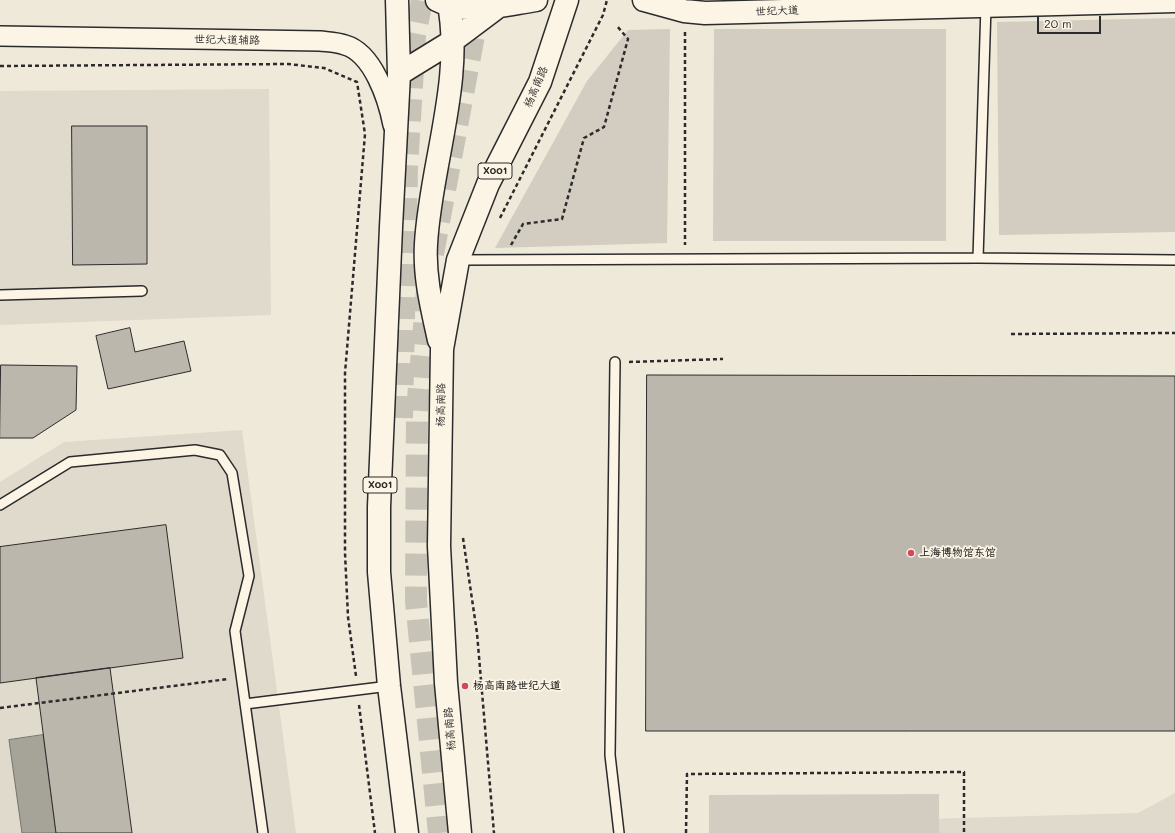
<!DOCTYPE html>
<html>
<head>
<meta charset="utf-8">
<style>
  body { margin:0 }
  #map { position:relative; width:1175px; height:833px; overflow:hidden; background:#efe9da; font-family:Mali,sans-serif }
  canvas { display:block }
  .scale { position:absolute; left:1037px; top:16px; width:64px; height:18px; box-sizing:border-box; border:2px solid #2b2b2b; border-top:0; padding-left:5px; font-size:12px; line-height:14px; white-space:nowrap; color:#2b2b2b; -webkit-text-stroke:3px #fcf5e5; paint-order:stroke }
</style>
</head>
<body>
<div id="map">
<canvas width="1175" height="833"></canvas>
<div class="scale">20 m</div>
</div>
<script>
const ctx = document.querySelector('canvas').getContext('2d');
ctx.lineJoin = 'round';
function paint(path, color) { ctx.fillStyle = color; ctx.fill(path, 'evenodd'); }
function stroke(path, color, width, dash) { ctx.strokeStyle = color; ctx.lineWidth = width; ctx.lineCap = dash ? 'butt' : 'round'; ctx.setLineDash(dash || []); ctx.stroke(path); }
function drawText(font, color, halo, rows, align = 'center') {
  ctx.font = font + ' Mali,"LXGW WenKai TC",sans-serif'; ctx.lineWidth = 3.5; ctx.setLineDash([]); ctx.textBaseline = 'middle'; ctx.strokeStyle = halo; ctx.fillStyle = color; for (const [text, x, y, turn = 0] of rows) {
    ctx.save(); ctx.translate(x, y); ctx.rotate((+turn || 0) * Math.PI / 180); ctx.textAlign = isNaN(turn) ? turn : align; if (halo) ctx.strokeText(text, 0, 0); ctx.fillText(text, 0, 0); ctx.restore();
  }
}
paint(new Path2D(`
  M269,89l2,226 -271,10v-234z
  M242,430l54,403h-296v-351l64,-40z
  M1175,793v40h-455l63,-10 355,-10z`), '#e0dacc');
paint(new Path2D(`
  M1175,18v214l-176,3 -2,-213z
  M670,29l-3,214 -172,5 92,-167 41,-51z
  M714,29h232v212h-233z
  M939,794v39h-230v-38z`), '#d2cdc0');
const water = new Path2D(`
  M43,735l13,98h-34l-13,-93z`);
paint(water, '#a6a399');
stroke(water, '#75736d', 1);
const building = new Path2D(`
  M72,126h75v138l-74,1z
  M130,328l5,24 49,-11 7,30 -83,18 -12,-53z
  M1,365l76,1 -1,44 -43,28h-33z
  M647,375l528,1v355h-529z
  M166,525l17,133 -183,25v-136z
  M110,668l22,165h-76l-20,-155z`);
paint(building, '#bcb7ac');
stroke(building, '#2b2b2b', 1);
stroke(new Path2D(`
  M433,254l46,-245
  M427,290l-10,121 -1,190 23,232
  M402,418l5,-250 8,-132 7,-36`), '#c8c3b7', 22, [22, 11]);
const lane = new Path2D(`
  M978,258l8,-252
  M459,260l519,-2 197,2
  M0,295l142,-4
  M615,362l-5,393 9,78
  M0,505l70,-43 125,-12 25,5 12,18 17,103 -14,55 28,202
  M245,704l144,-18`);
const street = new Path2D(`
  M0,36l320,5c8,1 17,1 25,4 28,8 43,54 48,80`);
const secondary = new Path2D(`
  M644,0l40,11 21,2 470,-12`);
const primary = new Path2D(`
  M397,0l2,74 -8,153 -12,280v65l10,114 18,147
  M437,0c30,16 66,5 99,0
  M399,74l52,-32 56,-42
  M439,340c-7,-32 -15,-63 -13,-96 4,-77 39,-167 22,-244
  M460,833l-14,-150 -7,-137 3,-197 16,-89 30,-76 52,-102 27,-82`);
stroke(lane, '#2b2b2b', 12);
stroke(street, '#2b2b2b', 22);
stroke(secondary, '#2b2b2b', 25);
stroke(primary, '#2b2b2b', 25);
stroke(new Path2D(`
  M685,32v213
  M0,66l288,-2 36,4 33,14 8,52 -20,239v180l3,64 8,59
  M500,218l103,-203 4,-15
  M511,245l12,-21 39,-5 22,-81 20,-11 24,-88 -11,-13
  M1011,334l164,-1
  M629,362l94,-3
  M463,538l14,95 17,200
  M359,705l16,128
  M0,708l228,-29
  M686,833l1,-59 277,-2v61`), '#2b2b2b', 2.5, [4, 3]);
stroke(lane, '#fcf5e5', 9);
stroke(street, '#fcf5e5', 19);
stroke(secondary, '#fcf5e5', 22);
stroke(primary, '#fcf5e5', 22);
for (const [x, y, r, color] of [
  [911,553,4,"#d1495b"],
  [465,686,4,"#d1495b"]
]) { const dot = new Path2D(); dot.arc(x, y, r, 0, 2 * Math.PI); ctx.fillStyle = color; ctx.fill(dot); stroke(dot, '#fcf5e5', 1.5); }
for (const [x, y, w] of [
  [495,171,34],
  [380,485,34]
]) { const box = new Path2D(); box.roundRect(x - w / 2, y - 8, w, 16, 3); ctx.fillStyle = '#fcf5e5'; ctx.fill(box); stroke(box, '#2b2b2b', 1); }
drawText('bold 10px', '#2b2b2b', null, [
  ["X001",495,171],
  ["X001",380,485]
]);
drawText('11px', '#2b2b2b', '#fcf5e5', [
  ["世纪大道",777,11,-2],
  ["世纪大道辅路",227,40,1],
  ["杨高南路",536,87,-67],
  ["杨高南路",441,405,-89],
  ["杨高南路",450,729,-95]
]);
drawText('bold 11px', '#2b2b2b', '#fcf5e5', [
  ["上海博物馆东馆",919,553],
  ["杨高南路世纪大道",473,686]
], 'left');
</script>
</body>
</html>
